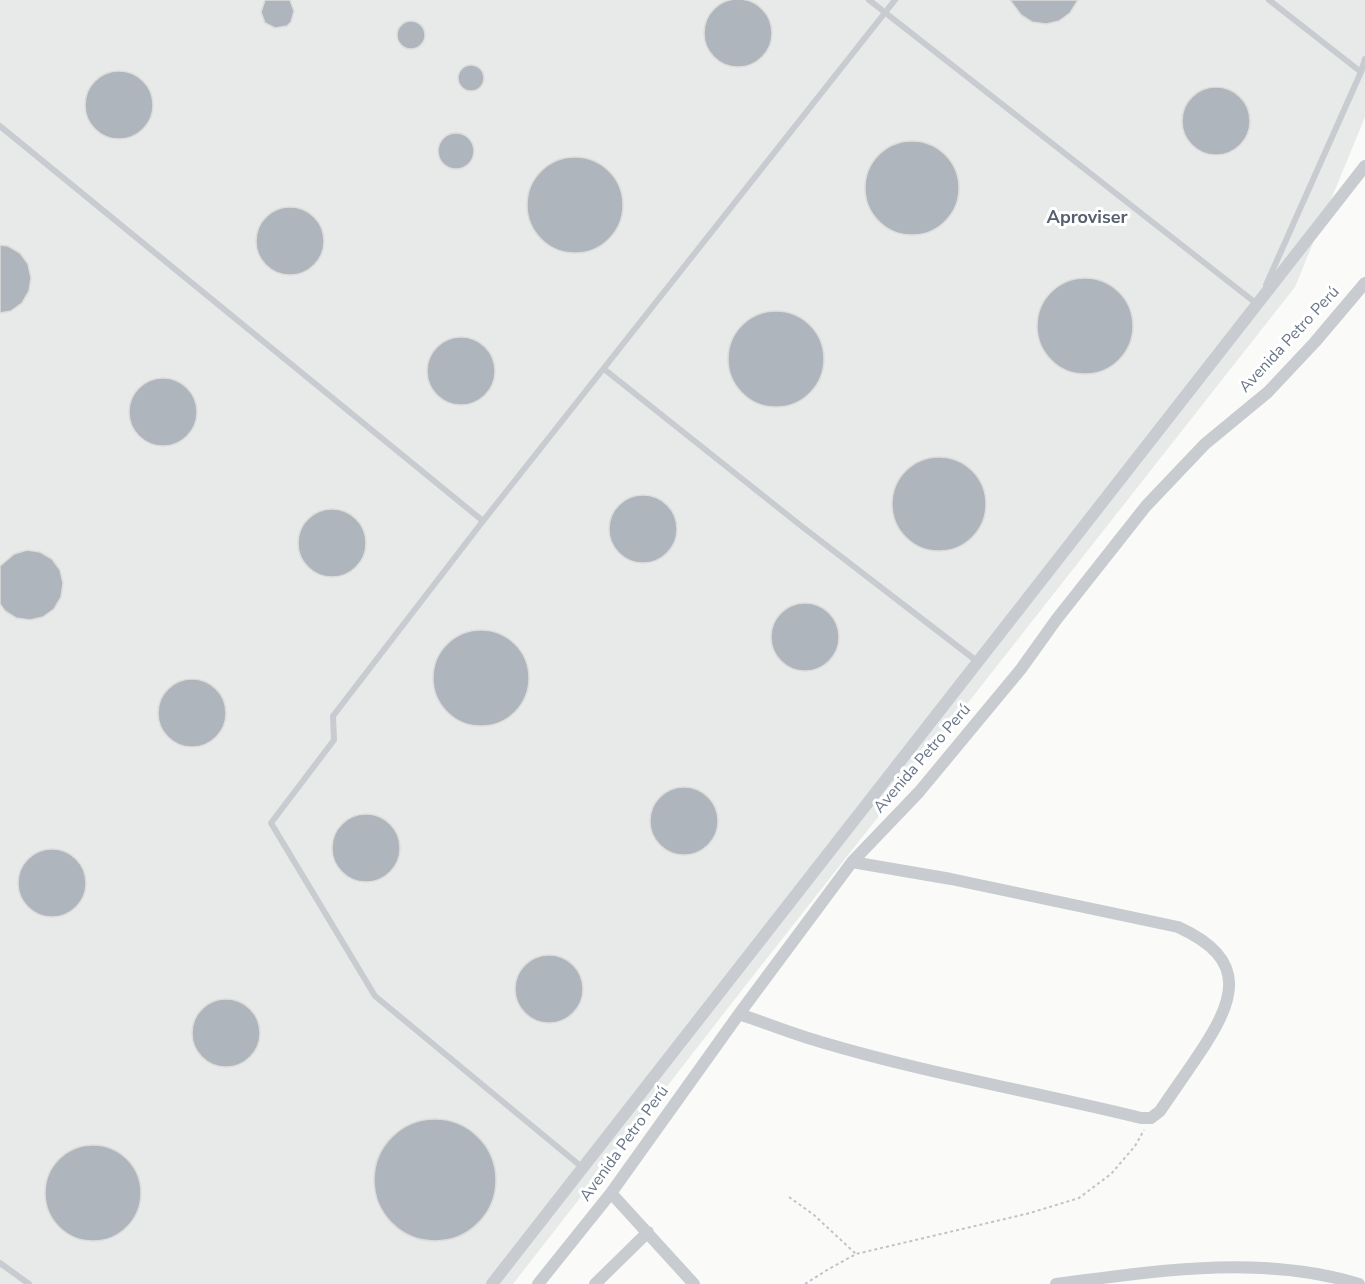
<!DOCTYPE html>
<html>
<head>
<meta charset="utf-8">
<style>
  body { margin:0 }
  canvas { display:block; background:#fafaf8 }
</style>
</head>
<body>
<canvas width="1365" height="1284"></canvas>
<script>
const ctx = document.querySelector('canvas').getContext('2d');
ctx.lineJoin = 'round';
function paint(path, color) { ctx.fillStyle = color; ctx.fill(path, 'evenodd'); }
function stroke(path, color, width, dash) { ctx.strokeStyle = color; ctx.lineWidth = width; ctx.lineCap = dash ? 'butt' : 'round'; ctx.setLineDash(dash || []); ctx.stroke(path); }
function drawText(font, color, halo, rows, align = 'center') {
  ctx.font = font + ' "Nunito Sans",sans-serif'; ctx.lineWidth = 6; ctx.setLineDash([]); ctx.textBaseline = 'middle'; ctx.strokeStyle = halo; ctx.fillStyle = color; for (const [text, x, y, turn = 0] of rows) {
    ctx.save(); ctx.translate(x, y); ctx.rotate((+turn || 0) * Math.PI / 180); ctx.textAlign = isNaN(turn) ? turn : align; if (halo) ctx.strokeText(text, 0, 0); ctx.fillText(text, 0, 0); ctx.restore();
  }
}
paint(new Path2D(`
  M0,0h1365v117l-70,170 -553,703 -229,294h-513z`), '#e8e9e9');
const building = new Path2D(`
  M704 33a34 34 0 1 1 68 0a34 34 0 1 1-68 0Z
  M265,0h25l4,11 -3,11 -4,4 -12,2 -10,-5 -4,-11z
  M1010,0h68l-8,13 -11,8 -13,3 -14,-2 -11,-7z
  M397 35a14 14 0 1 1 28 0a14 14 0 1 1-28 0Z
  M458 78a13 13 0 1 1 26 0a13 13 0 1 1-26 0Z
  M85 105a34 34 0 1 1 68 0a34 34 0 1 1-68 0Z
  M1182 121a34 34 0 1 1 68 0a34 34 0 1 1-68 0Z
  M438 151a18 18 0 1 1 36 0a18 18 0 1 1-36 0Z
  M865 188a47 47 0 1 1 94 0a47 47 0 1 1-94 0Z
  M527 205a48 48 0 1 1 96 0a48 48 0 1 1-96 0Z
  M256 241a34 34 0 1 1 68 0a34 34 0 1 1-68 0Z
  M0,245l8,1 12,7 8,11 3,14 -2,13 -7,12 -11,8 -11,2z
  M1037 326a48 48 0 1 1 96 0a48 48 0 1 1-96 0Z
  M728 359a48 48 0 1 1 96 0a48 48 0 1 1-96 0Z
  M427 371a34 34 0 1 1 68 0a34 34 0 1 1-68 0Z
  M129 412a34 34 0 1 1 68 0a34 34 0 1 1-68 0Z
  M892 504a47 47 0 1 1 94 0a47 47 0 1 1-94 0Z
  M609 529a34 34 0 1 1 68 0a34 34 0 1 1-68 0Z
  M298 543a34 34 0 1 1 68 0a34 34 0 1 1-68 0Z
  M27,550l13,2 12,7 8,11 3,13 -2,14 -7,12 -11,8 -13,3 -14,-2 -11,-7 -5,-7v-38l14,-12z
  M771 637a34 34 0 1 1 68 0a34 34 0 1 1-68 0Z
  M433 678a48 48 0 1 1 96 0a48 48 0 1 1-96 0Z
  M158 713a34 34 0 1 1 68 0a34 34 0 1 1-68 0Z
  M650 821a34 34 0 1 1 68 0a34 34 0 1 1-68 0Z
  M332 848a34 34 0 1 1 68 0a34 34 0 1 1-68 0Z
  M18 883a34 34 0 1 1 68 0a34 34 0 1 1-68 0Z
  M515 989a34 34 0 1 1 68 0a34 34 0 1 1-68 0Z
  M192 1033a34 34 0 1 1 68 0a34 34 0 1 1-68 0Z
  M374 1180a61 61 0 1 1 122 0a61 61 0 1 1-122 0Z
  M45 1193a48 48 0 1 1 96 0a48 48 0 1 1-96 0Z`);
paint(building, '#afb5bc');
stroke(building, '#dcdcda', 1.5);
stroke(new Path2D(`
  M789,1197l25,18 42,39
  M805,1284l22,-14 29,-16 174,-41 49,-15 32,-24 24,-28 9,-16`), '#c2c3c6', 2, [3, 3]);
stroke(new Path2D(`
  M869,0l388,304
  M1361,72l4,-13
  M0,126l483,395 -150,195 1,24 -63,83 104,173 208,172
  M1266,285l95,-213 -92,-72
  M604,369l196,156 178,137
  M483,521l412,-521
  M0,1263l29,21`), '#c8cbcf', 6);
stroke(new Path2D(`
  M739,1014c27,9 54,20 82,28 104,31 214,50 320,76h10l9,-7c12,-18 25,-36 37,-54 38,-56 54,-97 -19,-130l-227,-48 -99,-17
  M611,1193l83,91
  M492,1284l873,-1118
  M538,1284l73,-91 128,-179 113,-152 67,-70 102,-123 35,-49 90,-114 59,-62 63,-52 47,-50 50,-59
  M595,1284l53,-52
  M1056,1284c99,-13 205,-30 303,0`), '#c8cbcf', 12);
drawText('16px', '#697688', '#fff', [
  ["Avenida Petro Perú",1290,340,-47],
  ["Avenida Petro Perú",923,759,-49],
  ["Avenida Petro Perú",625,1144,-54]
]);
drawText('bold 18px', '#57606e', '#fff', [
  ["Aproviser",1087,219]
]);
</script>
</body>
</html>
